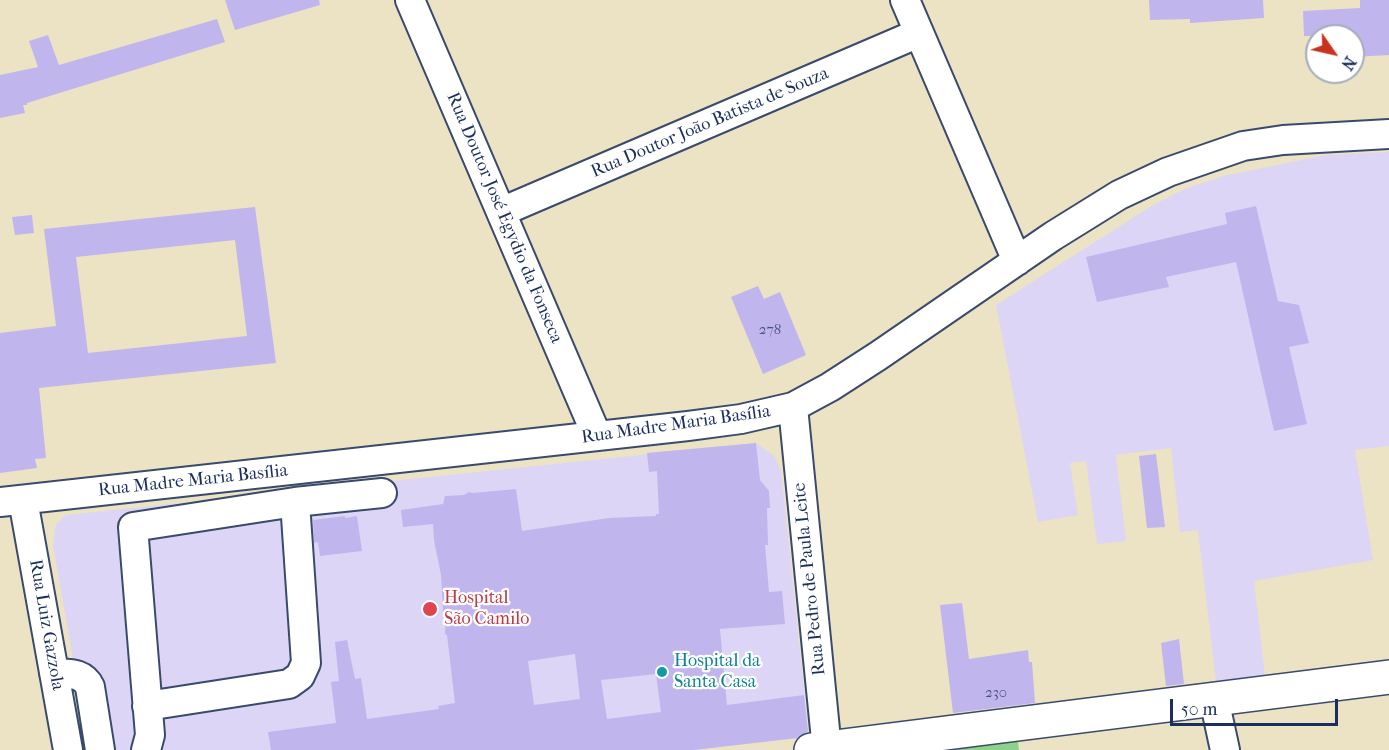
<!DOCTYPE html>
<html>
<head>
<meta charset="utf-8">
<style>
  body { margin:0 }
  #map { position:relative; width:1389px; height:750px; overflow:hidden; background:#ebe3c3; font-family:"IM FELL French Canon",serif }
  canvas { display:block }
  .north { position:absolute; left:1305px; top:24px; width:60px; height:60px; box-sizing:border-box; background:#fff; border:2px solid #a4acbf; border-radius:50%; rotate:124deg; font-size:16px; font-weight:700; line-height:24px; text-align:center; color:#1b2f5e }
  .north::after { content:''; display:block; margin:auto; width:21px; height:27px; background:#c8321e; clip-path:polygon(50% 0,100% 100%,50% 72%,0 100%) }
  .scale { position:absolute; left:1170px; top:699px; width:168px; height:27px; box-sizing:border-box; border:3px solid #1b2f5e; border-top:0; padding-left:8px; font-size:18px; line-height:21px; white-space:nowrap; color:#1b2f5e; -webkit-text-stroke:4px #fff; paint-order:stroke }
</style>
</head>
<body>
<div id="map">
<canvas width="1389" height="750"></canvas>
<div class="north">N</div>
<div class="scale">50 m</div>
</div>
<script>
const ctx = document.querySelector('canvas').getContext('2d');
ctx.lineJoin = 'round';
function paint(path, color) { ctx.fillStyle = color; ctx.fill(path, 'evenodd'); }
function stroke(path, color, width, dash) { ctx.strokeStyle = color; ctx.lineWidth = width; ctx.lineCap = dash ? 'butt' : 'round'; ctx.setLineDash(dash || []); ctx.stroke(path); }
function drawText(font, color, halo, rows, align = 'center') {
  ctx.font = font + ' "IM FELL French Canon",serif'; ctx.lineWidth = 4.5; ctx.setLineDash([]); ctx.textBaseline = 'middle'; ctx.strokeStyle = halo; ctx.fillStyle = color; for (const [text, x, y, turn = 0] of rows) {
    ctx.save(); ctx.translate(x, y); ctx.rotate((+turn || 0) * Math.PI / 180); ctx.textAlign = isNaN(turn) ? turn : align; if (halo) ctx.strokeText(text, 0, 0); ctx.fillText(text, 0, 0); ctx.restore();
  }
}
paint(new Path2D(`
  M1389,152v294l-34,4 18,110 -119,21 11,95 -49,6 -18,-152 -18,2 -9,-84 -55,7 10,86 -29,3 -11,-83 -16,2 8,52 -40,7 -42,-217 157,-100 34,-17 36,-12 103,-21z
  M756,443l18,13 7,14 28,267 -115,13h-605l-36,-205 2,-17 2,-5 9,-8z`), '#ddd5f6');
paint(new Path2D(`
  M1017,734l2,16h-61l-1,-8z`), '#8dd28b');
paint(new Path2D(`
  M225,0h94l1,5 -85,25z
  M1149,0h114l1,18 -74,5v-4l-40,1z
  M1360,0h29v55l-36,2v-21h-49l-1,-25 57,-3z
  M217,19l8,23 -198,61v2h-4l2,8 -25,5v-43l38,-8 -9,-26 19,-6 11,30z
  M1256,206l22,95 21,4 10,38 -20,4 18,77 -33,7 -38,-169 -70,15 3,10 -72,15 -11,-45 141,-33 -2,-11z
  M255,207l21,156 -237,25 7,70 -11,1 2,9 -37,5v-140l56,-7 -12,-97zM235,240l12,96 -159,17 -12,-96z
  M32,215l2,18 -19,2 -3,-18z
  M758,286l6,13 16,-7 26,63 -43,19 -32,-77z
  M756,443l4,37 9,11 1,17h-3l1,37h-3l4,47 13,-1 3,33 -65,5 7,76 77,-10 4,36 -11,7 -103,12h-423l-3,-18 68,-9 -5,-41 8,-1 -4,-39 12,-2 8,39 6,-1 6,41 72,-10 -1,-3 17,-3 -8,-68 -2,-1 1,-22 -3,-1 -2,-36 -7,-35 -1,-16 -30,3 -2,-17 42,-6 2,-8 19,-1 5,-3 4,1 43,-4 6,42 87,-13 47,-2v-2h3l-2,-43 -8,1 -2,-19zM575,654l5,45 -46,6 -6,-44zM656,674l5,38 -54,7 -6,-39z
  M1156,454l9,73 -18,1 -8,-72z
  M345,516v2l12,-2 5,35 -42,5 -2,-14 -4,1 -1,-23z
  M962,603l7,56 59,-9 1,12h3l3,41 -82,10 -13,-108z
  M1179,639l5,45 -18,2 -5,-43z`), '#c1b5ee');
const minor = new Path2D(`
  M410,0l187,436
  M905,0l112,261
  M501,212l418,-179
  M793,407l34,343
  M23,500l45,250
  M0,502l688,-76 53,-7 52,-12 37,-20 48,-31 175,-120 66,-41 49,-23 75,-26 40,-6 106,-6
  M54,673c15,1 29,-1 36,14l10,63
  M1214,699l11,51
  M147,706l142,-22 11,-8 6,-13 -11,-161
  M146,750l4,-15 -17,-208 162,-25 87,-9`);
const major = new Path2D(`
  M811,750l578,-73`);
stroke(minor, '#3a4a6d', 32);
stroke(major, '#3a4a6d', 36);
stroke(minor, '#fff', 28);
stroke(major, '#fff', 33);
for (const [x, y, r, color] of [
  [430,609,8,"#e0444e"],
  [662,672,6,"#0f9aa8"]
]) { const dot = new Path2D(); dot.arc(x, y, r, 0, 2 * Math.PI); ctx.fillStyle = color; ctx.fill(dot); stroke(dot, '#fff', 2); }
drawText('15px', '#445082', null, [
  ["278",770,330],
  ["230",996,693]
]);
drawText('18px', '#1b2f5e', '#fff', [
  ["Rua Doutor João Batista de Souza",710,123,-23],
  ["Rua Doutor José Egydio da Fonseca",504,218,67],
  ["Rua Madre Maria Basília",676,425,-8],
  ["Rua Madre Maria Basília",193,481,-6],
  ["Rua Pedro de Paula Leite",810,579,-96],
  ["Rua Luiz Gazzola",46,625,80]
]);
drawText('18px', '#be3a42', '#fff', [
  ["Hospital",444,599],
  ["São Camilo",444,620]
], 'left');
drawText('18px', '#0d838f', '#fff', [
  ["Hospital da",674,662],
  ["Santa Casa",674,683]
], 'left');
</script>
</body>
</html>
